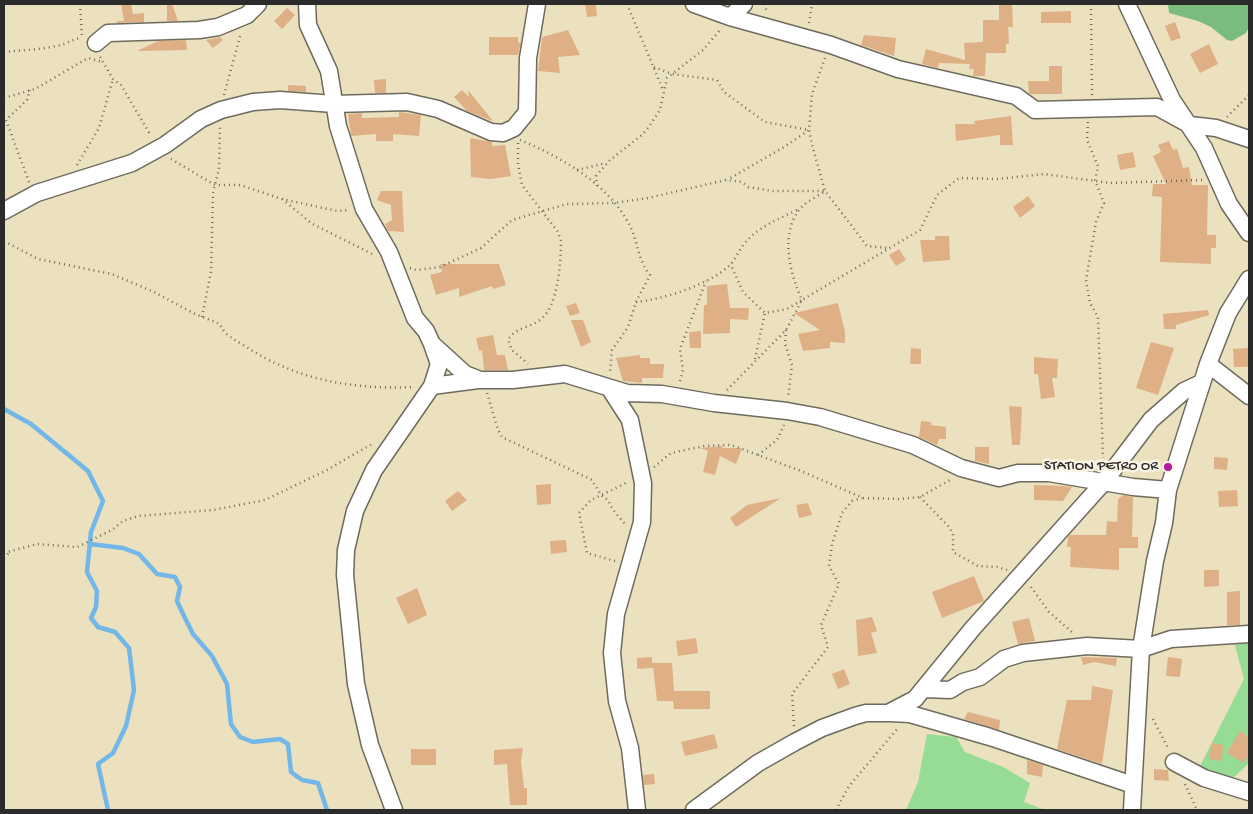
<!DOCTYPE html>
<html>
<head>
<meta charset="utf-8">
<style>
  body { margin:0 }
  #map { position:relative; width:1253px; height:814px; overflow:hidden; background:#ebe1be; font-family:"Gochi Hand",sans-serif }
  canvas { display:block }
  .frame { position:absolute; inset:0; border:5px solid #2b2b2b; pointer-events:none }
</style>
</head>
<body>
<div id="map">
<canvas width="1253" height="814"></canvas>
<div class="frame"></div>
</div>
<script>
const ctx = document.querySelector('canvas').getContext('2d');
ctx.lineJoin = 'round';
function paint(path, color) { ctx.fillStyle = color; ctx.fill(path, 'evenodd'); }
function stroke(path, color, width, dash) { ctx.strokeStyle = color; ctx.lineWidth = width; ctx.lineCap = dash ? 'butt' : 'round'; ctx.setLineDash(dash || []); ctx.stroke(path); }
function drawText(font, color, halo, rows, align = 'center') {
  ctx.font = font + ' "Gochi Hand",sans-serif'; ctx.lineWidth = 5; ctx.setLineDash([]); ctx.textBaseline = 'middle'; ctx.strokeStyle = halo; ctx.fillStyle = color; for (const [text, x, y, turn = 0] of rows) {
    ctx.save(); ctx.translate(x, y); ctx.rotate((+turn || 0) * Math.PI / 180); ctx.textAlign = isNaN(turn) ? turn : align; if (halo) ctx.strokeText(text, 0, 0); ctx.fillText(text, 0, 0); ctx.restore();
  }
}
paint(new Path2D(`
  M1249,640v123l-18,17 -31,-14 44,-87 -10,-37z
  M927,734l29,3 9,15 38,15 27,16 -6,19 21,8h-139l12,-28z`), '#97dc94');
paint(new Path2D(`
  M1168,4h81v23l-3,6 -14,8 -5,-1 -16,-13 -13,-6 -29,-8z`), '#79bc7e');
stroke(new Path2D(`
  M4,409l27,15 57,47 15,30 -12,31 -4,40 10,19 -1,16 -5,11 7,9 17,5 14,16 5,42 -8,36 -13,27 -15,11 10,46
  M90,544l33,4 16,6 18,20 18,3 5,10 -3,14 7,15 9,18 19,22 15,28 4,40 9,13 13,5 27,-3 8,5 3,28 11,8 16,3 9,27`), '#73b6e8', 4.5);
paint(new Path2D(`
  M121,4h10l2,10 11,-1v9l-27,1v-2h7z
  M167,4h5l6,17h-11z
  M585,4h11l1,12 -10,1z
  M999,4h13l1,23h-5l1,17h-3v9h-20l-1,23h-12l1,-7h-5l1,-5 -31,-1 -1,5 -16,-4 4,-15 39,11 -1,-17 19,-1v-22h16z
  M287,8l8,7 -13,14 -8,-8z
  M1071,11v12h-30v-11z
  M1175,22l6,16 -10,3 -6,-15z
  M568,30l12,25 -22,2 2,16 -22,-2 4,-34z
  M864,35l32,3 -2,18 -33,-11z
  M220,37l3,3 -10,8 -7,-8z
  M489,37h29v6l3,-1 -3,13h-29z
  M186,40l1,10 -50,1 21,-10z
  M1209,44l9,20 -18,9 -10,-19z
  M1049,66h13v28h-31l-2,-1 -1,-12h21z
  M386,79v14h-11l-1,-13z
  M288,85l18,1v6l-18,-1z
  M462,90l7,7 -1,-7 25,31 -26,-10 -13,-14z
  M399,112l22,3 -2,21 -26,-2v7h-17v-7l-25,2 -3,-22 14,-1v5l37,-1z
  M1011,116l2,29h-13v-10l-44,6 -1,-17h20l-1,-3z
  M470,138l22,4v4l13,-1 6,31 -20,3 -20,-2z
  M1169,141l4,9 4,-1 6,19 6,-1 3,18h16l-1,50h9v13h-5v16l-51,-2 2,-65 -10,-1 1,-12h13l-13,-28 8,-4 -3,-7z
  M1133,152l3,15 -16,3 -3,-15z
  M381,191h21l2,41 -16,-1 -3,-7 7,-4 -1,-15 -14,-5z
  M1028,196l7,10 -15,12 -7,-11z
  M935,236h14l1,24 -27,2 -3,-22h15z
  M899,249l7,11 -10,6 -7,-11z
  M440,264h59l7,21 -13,4 -1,-3 -33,11v-9l-23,7 -6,-20 12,-3z
  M727,284l3,24h19l-1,12 -18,-1v14l-27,1 1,-29h3v-19z
  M576,303l4,10 -10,3 -4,-10z
  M838,303l7,29v11l-15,-1v6l-27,3 -5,-17 22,-4 -26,-17z
  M1208,310l1,5 -33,10v4h-12l-1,-15z
  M571,320h12l8,22 -10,5z
  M701,331v17h-11l-1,-16z
  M493,335l4,20h8l3,15h-24l-2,-20 -3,1 -3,-13z
  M1151,342l23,6 -16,47 -22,-7z
  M911,348l10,1v15h-11z
  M1249,348v19h-15l-1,-18z
  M640,355v3h10v6h14l-1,14h-21v5l-19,-2 -7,-23z
  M1034,357l24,2 -1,19h-5l3,19 -14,2 -3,-25h-4z
  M1009,406l13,1 -2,38h-8z
  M921,421l10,1v3l15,2v12h-7l-2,6 -18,-8z
  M723,446l-1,2h20l-6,16 -16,-8 -5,19 -12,-3 5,-21 -8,-3z
  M975,447h14v17l-14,-3z
  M1214,457l14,1 -1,12 -13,-1z
  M551,484v20l-14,1 -1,-20z
  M1034,485l30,1 8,1 -9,14 -29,-1z
  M1237,490l1,16 -19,1 -1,-16z
  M458,491l9,9 -15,11 -7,-10z
  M1123,495l10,2 -1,40h6v11h-19v22l-49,-3 1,-20h-4l1,-10 2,-2h36l1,-14 10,1 1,-23z
  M781,498l-45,29 -6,-9 17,-13z
  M808,503l4,12 -13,3 -3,-13z
  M566,540l1,12 -16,2 -1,-13z
  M1204,570h15v16l-15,1z
  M974,576l10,25 -42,17 -10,-26z
  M417,588l10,27 -19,9 -12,-26z
  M1240,591v34h-13v-33z
  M872,617l5,14 -6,2 6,20 -19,3 -2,-36z
  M1029,618l6,23 -17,3 -6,-22z
  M696,638l2,15 -20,3 -2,-15z
  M652,657v6h20l2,28h36v18h-36l-1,-8h-16l-4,-35v2l-16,1v-11z
  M1081,657l36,1 -1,8 -22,-4 -11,3z
  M1168,657l14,2 -2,18 -14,-1z
  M844,669l6,15 -12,5 -6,-15z
  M1092,686l21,4 -11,74 -45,-15 10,-49h24z
  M968,712l32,8 -1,10 -35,-11z
  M1240,731l9,6v17l-5,9 -17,-10z
  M714,734l4,14 -33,8 -4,-14z
  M1212,743l11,2 -1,16 -13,-2z
  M523,748l-2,13 3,27h3v17h-17l-3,-41 -13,1v-15z
  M411,749h25v16h-25z
  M1027,760l16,5 -1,12 -15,-3z
  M1154,769l14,1 1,11 -15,-1z
  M654,774l1,10 -11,1 -1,-10z`), '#dfb085');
const minor = new Path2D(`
  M307,4l1,21 21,46 9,55 26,83 25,43 26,66 11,13 6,13 33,30 15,6h33l52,-6 62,19 35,1 52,9 73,8 33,6 93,28 48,23 38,10 19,-5h31l84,14 35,3
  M694,4l36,13 101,28 67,24 118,27 19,14 122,-3 33,18 26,3 33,11
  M1127,4l45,96 32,48 25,56 20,29
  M730,17l14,-13
  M96,43l12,-10 91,-3 19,-3 29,-12 11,-11
  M4,211l33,-18 95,-30 33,-18 36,-26 20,-9 32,-8 27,-2 54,4 73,-2 31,7 53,23 12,1 11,-5 13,-16 1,-54 9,-54
  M1208,364l41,32
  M432,386l46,-6
  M610,389l20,31 13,63 -1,39 -26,92 -4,39 5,48 13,47 7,62
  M925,689l25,1 13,-8 17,-5 24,-18 19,-6 64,-7 54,3 30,-10 78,-5
  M890,713l20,1 80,23 143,48
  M1174,762l30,16 45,14
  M394,810l-24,-65 -14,-61 -11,-109 1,-25 9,-39 19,-41 58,-84 7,-22 -7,-20
  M694,810l64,-47 37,-21 27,-14 33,-12 11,-3h22l27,-14 58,-71 131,-146 47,-62 33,-29 17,-8
  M1132,810l9,-161 14,-88 9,-38 4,-33 40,-126 20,-51 21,-34`);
stroke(minor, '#6e6b5e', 19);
stroke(new Path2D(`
  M80,4l2,33
  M627,4l36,86
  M764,4l3,8
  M1091,4l1,91
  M809,23l3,-19
  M4,52c17,-2 35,-2 52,-6 10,-1 15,-7 26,-8
  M100,57l13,22 8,6 30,51
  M825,58l-13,36 -3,36 3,15 13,46 42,55 21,2
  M654,67l18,7 45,6 7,12 41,30 44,8 -25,17 -57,33
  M224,95l17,-62
  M4,98l31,-9 53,-31 14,4
  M1227,117l22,-22
  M1088,122l-1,18 11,26 -3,14 9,23 -8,19 -10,58 4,23 8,14 5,141
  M520,140c41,17 89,44 110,86 8,16 8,35 20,49l-14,27 -8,25 -16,23 -2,22
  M518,143v21l4,21 36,47 3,9c0,20 -3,66 -20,78 -11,9 -25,8 -33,21l4,10 16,14
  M171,159l44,26h25l42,14 55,12 13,-1
  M77,165l22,-37 14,-49
  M577,170l29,-7
  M29,182l-23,-62 21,-20 3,-10
  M597,186l-1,-10 14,-16 32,-25 6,-7 12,-18 7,-32 36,-28 17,-20
  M282,199l29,24 61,31
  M4,241l34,18 74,15 42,18 41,22 25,10c4,11 15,16 25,22 51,34 109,44 170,41
  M410,268l6,2 24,-3 41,-19 31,-28 55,-16 47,-1 34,-5 78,-18 16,2 6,5 25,4h52c-8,6 -20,11 -26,19 -19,25 -9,64 3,90l-15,9 -22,4 -22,-21 -12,-27
  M636,302c28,-3 72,-17 93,-36 5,-4 10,-16 15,-22 15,-18 35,-25 55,-35
  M202,317l9,-45 2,-79 6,-24 1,-44
  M786,330l-1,14 7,21 -4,33
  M755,359l10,-46
  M680,381l3,-11 -3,-21 26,-68
  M727,390l59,-60 16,-30 118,-70 17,-35 22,-17 39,1 46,-5 66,9 92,-3
  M487,393l11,37 4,7 90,43 9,15 7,5 5,10 12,14
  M758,455l19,-15 7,-15
  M654,467l17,-14 33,-7 27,-1 70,26 62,27 37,1 20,-2 30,-17
  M920,497l30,31 3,7v17l25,14 19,1 10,3
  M4,553l33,-9 40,3 35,-17 11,-9 15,-5 75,-6 52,-10 60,-29 49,-28
  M4,558l7,-7
  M615,561l-28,-8 -8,-40 12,-13 37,-18
  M1031,587l18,25 23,20
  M1153,719l16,31
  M794,726l-2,-32 36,-47 -7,-22 18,-41 -10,-18 3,-22 10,-31 10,-12 10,-3
  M1185,784l12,26
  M836,810l13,-24 49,-58`), '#6e6b5e', 2.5, [1, 4]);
stroke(minor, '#fff', 16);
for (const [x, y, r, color] of [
  [1168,467,5,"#b5179e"]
]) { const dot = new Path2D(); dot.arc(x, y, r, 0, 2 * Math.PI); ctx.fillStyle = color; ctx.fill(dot); stroke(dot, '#fcf5e5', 2); }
drawText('15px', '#2b2b2b', '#fcf5e5', [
  ["STATION PETRO OR",1158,467]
], 'right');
</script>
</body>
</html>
